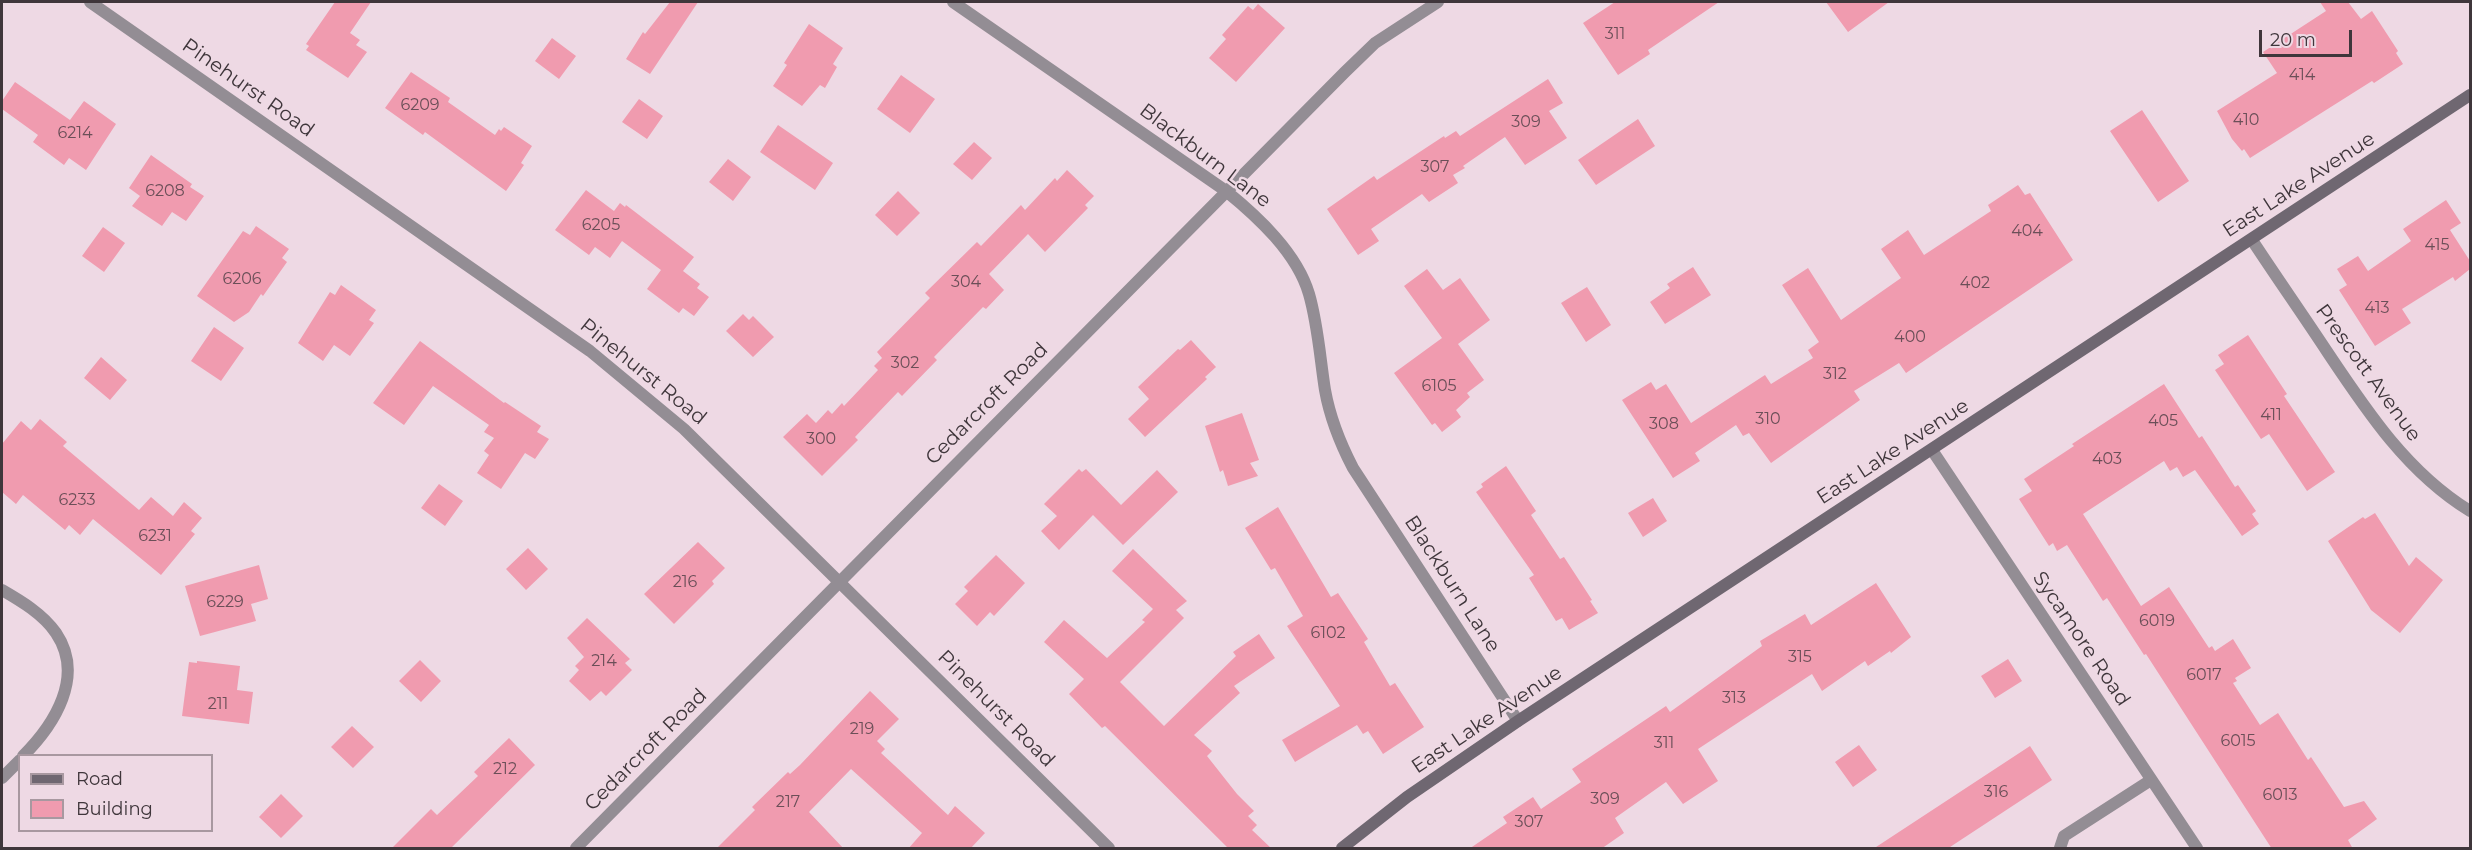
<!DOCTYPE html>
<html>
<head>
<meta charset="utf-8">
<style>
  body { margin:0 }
  #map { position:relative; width:2472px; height:850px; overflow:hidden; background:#eed9e4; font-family:Montserrat,sans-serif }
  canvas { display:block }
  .frame { position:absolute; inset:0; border:3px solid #3f363b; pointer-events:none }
  .legend { position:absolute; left:18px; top:754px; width:195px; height:78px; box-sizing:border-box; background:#eed9e4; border:2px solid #a898a0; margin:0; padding:8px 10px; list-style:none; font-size:18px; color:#3f363b }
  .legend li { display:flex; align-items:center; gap:12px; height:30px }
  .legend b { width:30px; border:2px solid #a898a0 }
  .scale { position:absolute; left:2259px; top:30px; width:93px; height:27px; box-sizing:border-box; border:3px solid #3f363b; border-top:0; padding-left:8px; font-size:18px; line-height:21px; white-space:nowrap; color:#3f363b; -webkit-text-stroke:4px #eed9e4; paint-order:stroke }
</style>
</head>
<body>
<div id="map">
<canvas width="2472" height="850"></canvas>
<div class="frame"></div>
<ul class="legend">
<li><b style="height:8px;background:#6f6771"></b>Road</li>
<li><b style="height:16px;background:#f09baf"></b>Building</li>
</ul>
<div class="scale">20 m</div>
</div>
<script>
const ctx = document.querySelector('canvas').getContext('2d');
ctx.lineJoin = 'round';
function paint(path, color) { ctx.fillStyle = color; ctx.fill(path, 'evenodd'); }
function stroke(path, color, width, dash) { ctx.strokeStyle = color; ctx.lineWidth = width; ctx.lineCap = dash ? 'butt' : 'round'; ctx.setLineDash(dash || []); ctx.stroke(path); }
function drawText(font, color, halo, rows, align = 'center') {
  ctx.font = font + ' Montserrat,sans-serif'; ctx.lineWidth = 5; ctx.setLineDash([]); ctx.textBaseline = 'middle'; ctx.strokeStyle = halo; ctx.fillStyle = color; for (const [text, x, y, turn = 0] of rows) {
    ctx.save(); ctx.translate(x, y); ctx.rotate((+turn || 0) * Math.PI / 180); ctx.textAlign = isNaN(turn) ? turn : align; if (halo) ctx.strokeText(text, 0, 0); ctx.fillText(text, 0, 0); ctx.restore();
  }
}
paint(new Path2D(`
  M335,2h36l-21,31 10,7 -4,5 11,7 -19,26 -42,-28 3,-4 -3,-2z
  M670,2h28l-48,72 -24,-15 17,-27 2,2z
  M1615,2h104l-71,48 2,4 -32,21 -35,-52z
  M1826,2h63l-41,30z
  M2320,2h28l13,17 11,-8 26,40 -2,2 7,11 -29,19 -2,-2 -122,77 -6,-9 -2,2 -10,-12 -15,-28 60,-38 -14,-21 63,-41z
  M1258,4l27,24 -49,54 -27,-24 17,-19 -4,-4 26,-29 5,4z
  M809,24l34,24 -10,16 4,3 -12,21 -5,-3 -18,21 -29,-20 14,-21 -3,-2z
  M552,38l24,18 -17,23 -24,-18z
  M411,72l39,26 -2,4 47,33 4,-6 2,2 3,-4 28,19 -11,17 3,2 -18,26 -81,-59 -2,3 -38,-27z
  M901,75l34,24 -25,34 -33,-24z
  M1548,79l15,24 -14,8 18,27 -42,27 -20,-28 -42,29 2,2 -12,7 5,8 -29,19 -7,-8 -51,35 8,12 -21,14 -31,-46 47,-33 3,4 67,-44 1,2 11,-7 4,5z
  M15,82l55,38 14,-19 32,23 -30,46 -17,-12 -5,7 -31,-23 5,-7 -36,-26v-8z
  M639,99l24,17 -16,23 -25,-17z
  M2142,110l47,71 -31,21 -48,-71z
  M1638,119l17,27 -59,39 -18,-25z
  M778,125l55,38 -18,27 -55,-38z
  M974,142l18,16 -20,22 -19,-16z
  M151,155l41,29 -2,3 14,9 -18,25 -14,-9 -10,14 -30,-20 8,-10 -11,-8z
  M728,159l23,18 -18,24 -24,-19z
  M1067,170l27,26 -9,9 3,3 -43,44 -17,-18 -39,40 15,16 -18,19 -3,-2 -49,50 3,3 -35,36 -4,-4 -43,45 3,3 -36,36 -39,-39 24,-23 9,9 12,-13 4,4 10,-11 2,3 34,-36 -4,-4 8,-8 -5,-6 53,-54 -5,-5 52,-51 4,4 40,-41 4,5 30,-32 2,3z
  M2018,185l7,10 5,-2 43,67 -167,113 -7,-10 -45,28 6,9 -89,63 -22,-30 -6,3 -7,-11 -41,28 5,8 -27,17 -51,-78 29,-18 5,8 10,-6 25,39 74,-48 6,9 42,-26 -5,-8 11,-8 -37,-57 26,-17 33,52 60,-42 -20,-29 27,-19 16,25 67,-44 -3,-6z
  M586,190l28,21 6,-8 5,4 1,-2 68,52 -11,14 17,13 -3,4 12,9 -15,19 -11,-8 -4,5 -32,-24 14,-19 -39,-29 -12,17 -15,-11 -6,8 -34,-25z
  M898,191l22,22 -23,23 -22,-21z
  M2446,200l15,23 -11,7 20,31v8l-15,12 -2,-4 -51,32 9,14 -36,23 -36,-56 8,-5 -10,-16 21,-13 10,15 43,-30 -8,-12z
  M256,226l33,23 -7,9 5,4 -24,34 -2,-2 -12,18 -15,10 -37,-26 46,-65 7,4z
  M103,227l22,16 -21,29 -22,-16z
  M1693,267l18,28 -46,29 -15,-22 20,-14 -3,-4z
  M1427,269l16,21 17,-12 30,42 -32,24 26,36 -17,13 3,4 -14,13 5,7 -19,15 -7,-9 -3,2 -38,-52 48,-35 -38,-52z
  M341,285l35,25 -7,10 5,3 -24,33 -16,-11 -11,16 -25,-18 32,-51 5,3z
  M1587,287l24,38 -25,17 -25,-39z
  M743,314l6,6 4,-4 21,21 -21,20 -27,-26z
  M214,327l30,21 -23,33 -30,-20z
  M2248,335l39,59 -3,2 51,76 -28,19 -38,-57 -8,5 -46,-69 9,-6 -6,-9z
  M1191,340l25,27 -11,10 2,2 -62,58 -17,-18 21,-20 -11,-12 40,-38 2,1z
  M420,341l84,62 1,-1 36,24 -4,6 12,7 -14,20 -10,-6 -24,36 -24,-16 12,-18 -5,-4 10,-13 -10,-6 5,-7 -56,-39 -29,39 -31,-22z
  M101,357l26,23 -17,20 -26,-22z
  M2164,384l35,54 3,-2 33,51 3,-2 18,26 -4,3 7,10 -17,12 -47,-66 -12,7 -6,-10 -7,4 -6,-10 -81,53 58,92 28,-19 40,61 3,-2 3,5 18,-12 18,29 -16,10 2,3 -4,2 27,42 18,-12 30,47 3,-3 33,50 20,-6 13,18 -29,21 5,9h-81l-126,-195 -2,1 -37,-57 -4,3 -36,-56 -10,6 -4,-8 -4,3 -30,-47 13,-8 -8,-12 50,-33 -2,-2z
  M1242,413l17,47 -9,3 8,13 -30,10 -5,-16 -3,2 -15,-46z
  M40,419l27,23 -4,4 76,64 12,-13 22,19 11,-14 18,16 -11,13 4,3 -34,41 -68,-56 -13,16 -11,-10 -4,5 -42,-35 -7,9 -14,-12v-48l19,-23 10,9z
  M1506,466l30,45 -5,4 29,44 4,-2 28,43 -2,1 8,12 -29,17 -7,-12 -6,3 -27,-43 5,-3 -58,-83 7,-5 -2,-3z
  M1079,469l3,3 4,-3 35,36 36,-35 21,22 -55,53 -30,-30 -34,35 -18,-19 16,-15 -13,-12z
  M439,484l24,17 -18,25 -24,-18z
  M1653,498l14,23 -24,16 -15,-24z
  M1278,507l53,90 7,-4 30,46 -4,3 26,44 5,-3 29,44 -41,27 -15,-23 -5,3 -6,-9 -62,37 -13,-22 58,-34 -53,-80 16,-10 -28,-48 -4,2 -26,-42z
  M2375,513l34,53 7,-9 27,23 -43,53 -29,-23 -43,-69 35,-24 2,2z
  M698,542l27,26 -13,13 2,3 -40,40 -30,-30z
  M528,548l20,21 -22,21 -20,-21z
  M1133,549l54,52 -11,9 8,8 -64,64 44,44 72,-70 -3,-4 26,-18 16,24 -41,28 6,7 -46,42 18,16 -5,5 30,38 17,17 -6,5 9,9 -5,5 20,19h-43l-124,-123 -3,2 -33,-34 15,-15 -40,-37 20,-22 43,38 38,-36 -3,-2 11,-11 -41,-38z
  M996,555l29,28 -31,33 -4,-4 -13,14 -22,-22 13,-13 -4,-4z
  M259,565l9,34 -17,5 5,17 -56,15 -15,-50z
  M1876,583l35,54 -20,16 -1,-2 -22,15 -3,-5 -43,30 -10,-17 -114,75 20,32 -35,23 -17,-22 -51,36 9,15 -23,16h-132l38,-26 -4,-6 30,-20 8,12 40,-27 -9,-13 94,-63 4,6 92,-66 -2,-5 45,-27 6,11z
  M587,618l43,41 -5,4 7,7 -26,26 -5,-5 -11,10 -21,-20 10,-11 -4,-4 9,-9 -17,-19z
  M2008,659l14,22 -27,17 -14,-22z
  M420,660l21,21 -20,21 -22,-21z
  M197,661l43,5 -3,24 16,2 -4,32 -67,-8 7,-54 8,1z
  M870,691l29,28 -22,22 8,8 -4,4 67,62 7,-9 30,27 -15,16h-62l14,-16 -71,-64 -42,43 35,37h-128l39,-39 -3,-3 36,-35 2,2 10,-9z
  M352,726l22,21 -21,21 -22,-21z
  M509,738l26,27 -85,84h-59l40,-40 6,6 41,-39 -4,-4z
  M1859,745l18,25 -24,17 -18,-25z
  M2030,746l22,34 -105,69h-74z
  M281,794l22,22 -22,22 -22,-21z`), '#f09baf');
stroke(new Path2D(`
  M2060,848l4,-12 87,-56`), '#938d94', 12);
stroke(new Path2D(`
  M90,2l500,349 94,78 425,419
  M953,2l273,189c32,26 71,62 83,103 9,31 11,64 16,96 5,28 15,53 28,78l165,253
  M2252,240c25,38 51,75 76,113 40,60 80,120 142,158
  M1932,450l265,398
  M2,590c19,11 41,24 54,43 29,43 -1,91 -33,123
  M2,778l18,-18
  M576,848l769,-776 30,-29 63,-41`), '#938d94', 12);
stroke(new Path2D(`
  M1342,848l65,-51 111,-76 952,-626`), '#6f6771', 12);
drawText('16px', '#6b4f58', null, [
  ["311",1615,34],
  ["414",2302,75],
  ["6209",420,105],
  ["410",2246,120],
  ["309",1526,122],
  ["6214",75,133],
  ["307",1435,167],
  ["6208",165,191],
  ["6205",601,225],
  ["404",2027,231],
  ["415",2437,245],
  ["6206",242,279],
  ["304",966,282],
  ["402",1975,283],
  ["413",2377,308],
  ["400",1910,337],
  ["302",905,363],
  ["312",1835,374],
  ["6105",1439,386],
  ["411",2271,415],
  ["310",1768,419],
  ["405",2163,421],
  ["308",1664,424],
  ["300",821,439],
  ["403",2107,459],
  ["6233",77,500],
  ["6231",155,536],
  ["216",685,582],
  ["6229",225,602],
  ["6019",2157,621],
  ["6102",1328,633],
  ["315",1800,657],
  ["214",604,661],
  ["6017",2204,675],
  ["313",1734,698],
  ["211",218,704],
  ["219",862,729],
  ["6015",2238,741],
  ["311",1664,743],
  ["212",505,769],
  ["316",1996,792],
  ["6013",2280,795],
  ["309",1605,799],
  ["217",788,802],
  ["307",1529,822]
]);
drawText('20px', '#3f363b', '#eed9e4', [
  ["Pinehurst Road",248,88,35],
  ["Blackburn Lane",1205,156,37],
  ["East Lake Avenue",2299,185,-33],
  ["Pinehurst Road",643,372,39],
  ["Prescott Avenue",2368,373,54],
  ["Cedarcroft Road",987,404,-45],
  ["East Lake Avenue",1893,452,-33],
  ["Blackburn Lane",1452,584,57],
  ["Sycamore Road",2081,639,56],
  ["Pinehurst Road",996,709,45],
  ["East Lake Avenue",1487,720,-34],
  ["Cedarcroft Road",646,750,-45]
]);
</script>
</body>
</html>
